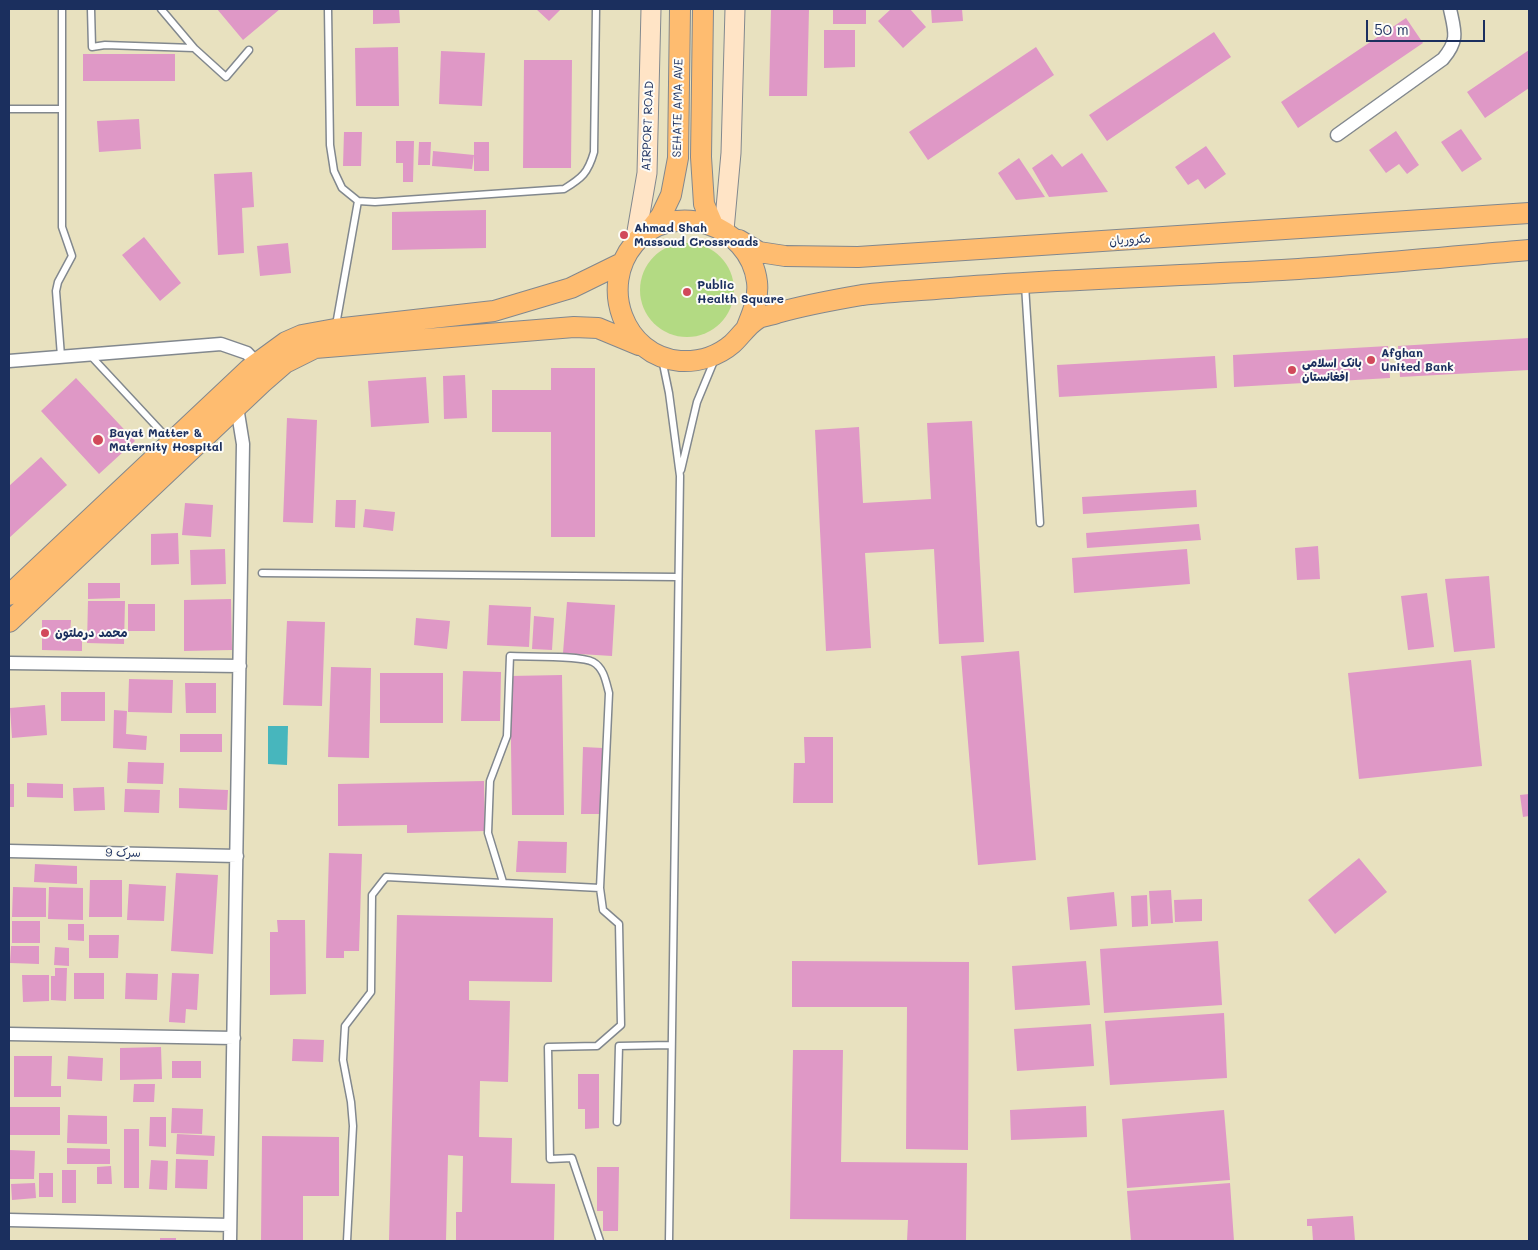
<!DOCTYPE html>
<html>
<head>
<meta charset="utf-8">
<style>
  body { margin:0 }
  #map { position:relative; width:1538px; height:1250px; overflow:hidden; background:#e8e1bf; font-family:Mali,sans-serif }
  canvas { display:block }
  .frame { position:absolute; inset:0; border:10px solid #1b2f5e; pointer-events:none }
  .scale { position:absolute; left:1366px; top:20px; width:119px; height:22px; box-sizing:border-box; border:2px solid #1b2f5e; border-top:0; padding-left:6px; font-size:15px; line-height:18px; white-space:nowrap; color:#1b2f5e; -webkit-text-stroke:4px #fdfcf7; paint-order:stroke }
</style>
</head>
<body>
<div id="map">
<canvas width="1538" height="1250"></canvas>
<div class="frame"></div>
<div class="scale">50 m</div>
</div>
<script>
const ctx = document.querySelector('canvas').getContext('2d');
ctx.lineJoin = 'round';
function paint(path, color) { ctx.fillStyle = color; ctx.fill(path, 'evenodd'); }
function stroke(path, color, width, dash) { ctx.strokeStyle = color; ctx.lineWidth = width; ctx.lineCap = dash ? 'butt' : 'round'; ctx.setLineDash(dash || []); ctx.stroke(path); }
function drawText(font, color, halo, rows, align = 'center') {
  ctx.font = font + ' Mali,"Playpen Sans Arabic",sans-serif'; ctx.lineWidth = 4; ctx.setLineDash([]); ctx.textBaseline = 'middle'; ctx.strokeStyle = halo; ctx.fillStyle = color; for (const [text, x, y, turn = 0] of rows) {
    ctx.save(); ctx.translate(x, y); ctx.rotate((+turn || 0) * Math.PI / 180); ctx.textAlign = isNaN(turn) ? turn : align; if (halo) ctx.strokeText(text, 0, 0); ctx.fillText(text, 0, 0); ctx.restore();
  }
}
paint(new Path2D(`
  M640 290a47 47 0 1 1 94 0a47 47 0 1 1-94 0Z`), '#b3da83');
paint(new Path2D(`
  M268,726h20l-1,39 -19,-1z`), '#47b6bd');
paint(new Path2D(`
  M217,9h63l-37,31z
  M373,9h26l1,14 -27,1z
  M536,9h25l-12,12z
  M771,9h38l-2,87h-38z
  M833,9h33v15h-33z
  M891,9h19l16,18 -23,21 -25,-27z
  M931,9h31l1,12 -31,2z
  M1406,18l17,25 -125,85 -17,-26z
  M824,30h31v37l-31,1z
  M1214,32l17,25 -124,84 -18,-26z
  M398,47l1,59h-43l-1,-58z
  M1036,47l18,28 -126,85 -19,-28z
  M1529,50v38l-44,30 -18,-26z
  M441,51l44,2 -3,53 -43,-2z
  M83,54h92v27h-92z
  M524,60h48l-1,108h-48z
  M139,119l2,30 -42,3 -2,-31z
  M1461,129l21,30 -20,13 -21,-30z
  M1396,131l23,34 -12,9 -8,-10 -13,9 -17,-23z
  M344,132h18l-1,34h-18z
  M396,141h18l-1,41h-10v-19h-7z
  M419,142h12l-1,23h-12z
  M474,142h15v29h-15z
  M1206,146l20,28 -21,15 -7,-10 -10,6 -13,-18z
  M433,151l41,4 -2,14 -40,-3z
  M1082,153l26,39 -59,5 -17,-29 20,-14 10,13z
  M1019,158l26,39 -29,3 -18,-27z
  M252,172l2,35 -12,1 2,45 -26,2 -4,-81z
  M486,210v38l-94,2v-38z
  M144,237l37,46 -21,18 -38,-46z
  M288,243l3,30 -31,3 -3,-30z
  M1529,338v32l-129,7 -2,-31z
  M1388,346l2,32 -156,9 -1,-32z
  M1215,356l2,32 -158,9 -2,-32z
  M551,368h44v169h-44v-105h-59v-42h59z
  M465,375l2,43 -23,1 -1,-43z
  M426,377l3,46 -58,4 -3,-46z
  M76,378l59,63 -36,33 -58,-63z
  M287,418l30,2 -4,103 -30,-1z
  M972,421l12,221 -45,2 -5,-95 -69,4 6,95 -45,3 -11,-221 44,-3 4,76 68,-4 -4,-76z
  M41,457l26,28 -58,53v-52z
  M1196,490l1,17 -114,7 -1,-17z
  M336,500h20l-1,28 -20,-1z
  M185,503l28,2 -2,32 -29,-2z
  M365,509l30,3 -2,19 -30,-4z
  M1199,524l2,16 -114,8 -1,-15z
  M178,533l1,31 -28,1v-31z
  M1318,546l2,33 -23,1 -2,-32z
  M225,549l1,35 -35,1 -1,-35z
  M1187,549l3,35 -116,9 -2,-35z
  M1489,576l6,72 -41,4 -9,-73z
  M88,583h32v15l-32,1z
  M1427,593l7,54 -26,3 -7,-54z
  M231,599l1,51 -48,1v-51z
  M88,601h37l-1,43 -37,-1z
  M567,602l48,3 -3,51 -49,-3z
  M128,604h27v27h-27z
  M489,605l42,2 -2,40 -42,-2z
  M534,616l20,2 -2,32 -20,-1z
  M416,618l34,3 -3,28 -33,-4z
  M42,620h29l-1,14h12v17l-40,-1z
  M287,621l38,1 -3,84 -39,-1z
  M1019,651l17,209 -58,5 -17,-209z
  M1471,660l11,106 -123,13 -11,-106z
  M331,667l40,1 -2,90 -41,-1z
  M463,671l38,1 -1,49h-39z
  M380,673h63v50h-63z
  M562,675l2,140h-52l-2,-139z
  M129,679l44,1 -1,33 -44,-1z
  M185,683h31v30h-30z
  M61,692h44v29h-44z
  M45,705l2,30 -35,3 -2,-30z
  M114,710l13,1 -1,23 21,2 -1,14 -33,-2z
  M180,734h42v18h-42z
  M804,737h29v66h-40l1,-40h11z
  M583,747l20,1 -1,66h-21z
  M128,762l36,1 -1,21 -36,-1z
  M484,781l1,50 -78,2v-8l-69,1v-42z
  M27,783l36,1v14l-36,-1z
  M9,784h5v23h-5z
  M104,787l1,23 -31,1 -1,-23z
  M179,788l49,2 -1,20 -48,-2z
  M125,789l35,1 -1,23 -35,-1z
  M1529,794v22l-6,1 -3,-22z
  M518,841l49,1 -1,31 -50,-1z
  M329,853l33,1 -3,97h-15v7h-18z
  M1359,858l28,34 -52,42 -27,-34z
  M35,864l42,2v18l-43,-2z
  M176,873l42,2 -5,79 -42,-3z
  M90,880h32v37h-33z
  M129,884l37,2 -2,35 -37,-1z
  M13,887l33,1v29h-34z
  M49,887l34,1v32l-35,-1z
  M1171,890l2,33 -22,1 -2,-33z
  M1114,892l3,34 -47,4 -3,-33z
  M1147,895l1,31 -16,1 -1,-31z
  M1202,899v22l-27,1 -1,-22z
  M397,915l156,3 -1,64 -83,-1v19l41,1 -2,81 -28,-1 -1,56 33,1 -1,45 44,1 -1,57h-98v-29h6l1,-56 -15,-1 -2,86h-57z
  M277,920h28l1,74 -36,1v-63h8z
  M12,921h28v22h-28z
  M68,924h16v17l-16,-1z
  M89,935h30l-1,23h-29z
  M1218,941l4,64 -118,8 -4,-64z
  M11,946h28v18l-29,-1z
  M55,947l14,1v18l-15,-1z
  M792,961l177,1 -1,188 -62,-1 1,-142h-115z
  M1086,961l4,44 -75,5 -3,-44z
  M55,968h12l-1,33 -15,-1v-24h4z
  M74,973h30v26h-30z
  M126,973l32,1 -1,26 -32,-1z
  M172,973l27,1 -2,36 -11,-1 -1,14 -16,-1z
  M22,975h27v26l-26,1z
  M1224,1013l3,65 -117,7 -5,-64z
  M1091,1024l3,42 -77,5 -3,-42z
  M293,1039l31,1 -1,22 -31,-1z
  M161,1047l1,32 -42,1v-32z
  M793,1050h50l-2,112 126,1 -1,78h-59l1,-21 -118,-1z
  M14,1056h38l-1,30h10v11h-47z
  M68,1056l35,2 -1,23 -35,-2z
  M172,1061h29v17h-29z
  M578,1074h21v54l-14,1v-20h-7z
  M134,1084h21l-1,18h-21z
  M1086,1106l1,31 -76,3 -1,-30z
  M9,1107h51v28h-51z
  M172,1108l31,1 -1,25 -31,-1z
  M1224,1110l6,70 -103,8 -5,-69z
  M68,1115l39,1v28l-40,-1z
  M150,1117h16v30l-17,-1z
  M124,1129h15v59h-15z
  M177,1134l38,2 -1,20 -38,-2z
  M262,1136l77,1v59h-36v45h-42z
  M67,1148l43,1v15h-43z
  M9,1150l26,1 -1,28h-25z
  M176,1159l32,1 -1,29 -32,-1z
  M151,1160l17,1 -1,29 -18,-1z
  M111,1166l1,18h-15v-17z
  M597,1167h22l-1,64h-15v-20h-6z
  M62,1170h14v33h-14z
  M39,1173h14v24h-14z
  M35,1183l1,15 -24,2 -1,-16z
  M1230,1183l4,58h-103l-4,-50z
  M1353,1216l2,25h-42l-1,-15h-5v-7z
  M160,1238h16v3h-16z`), '#df98c6');
const service = new Path2D(`
  M91,9l1,38 13,-2 89,3 32,29 23,-27
  M161,9l33,39
  M328,9l2,136 4,26 8,17 16,13 17,1 189,-13c18,-11 24,-16 30,-37l2,-143
  M9,109h53
  M1025,285l15,238
  M336,325l22,-124
  M90,355l80,86
  M61,356l-5,-65 2,-9 14,-26 -10,-29v-218
  M662,359l7,34 11,83 -11,765
  M681,470l16,-68 17,-41
  M262,573l415,4
  M503,882l-15,-49 2,-52 17,-45 3,-80c17,1 70,-1 83,6 11,6 13,20 16,31l-9,195 3,22 16,14 2,101 -24,21 -49,1 2,112 22,-1 28,83
  M617,1122l2,-76 52,-1
  M347,1241l6,-115 -2,-24 -8,-42 2,-34 26,-34 1,-97 14,-18 214,11`);
const minor = new Path2D(`
  M1337,135l106,-76c16,-19 12,-27 7,-50
  M9,361l212,-17 26,9 13,14
  M9,663l231,3
  M9,851l228,5
  M9,1034l225,4
  M9,1220l221,5
  M230,1241l13,-797 -6,-37`);
const secondary = new Path2D(`
  M724,230l7,-77 4,-144
  M635,243l12,-70 4,-164`);
const primary = new Path2D(`
  M703,9l-2,148 3,47 9,21
  M650,230l11,-14 10,-21 7,-37 2,-149
  M739,240l20,12 26,4 73,1 671,-44
  M746,329c6,-15 13,-30 11,-47 -7,-58 -85,-84 -123,-38 -35,42 -11,112 46,117 19,1 38,-5 52,-17 9,-8 16,-20 27,-26 5,-2 12,-3 18,-5 28,-8 56,-13 85,-18 32,-4 66,-5 98,-8 108,-8 215,-11 322,-17 83,-5 165,-13 247,-20
  M9,595l240,-226 37,-27 16,-7 33,-6 159,-18 77,-23 51,-25
  M9,622l253,-239 23,-20 30,-15 259,-21 24,1 41,17`);
stroke(service, '#82888e', 9);
stroke(minor, '#82888e', 15);
stroke(secondary, '#82888e', 21);
stroke(primary, '#82888e', 22);
stroke(service, '#fff', 6);
stroke(minor, '#fff', 12);
stroke(secondary, '#ffe4c6', 19);
stroke(primary, '#febc70', 20);
for (const [x, y, r, color] of [
  [624,235,5,"#d1495b"],
  [687,292,5,"#d1495b"],
  [1371,360,5,"#d1495b"],
  [1292,370,5,"#d1495b"],
  [98,440,6,"#d1495b"],
  [45,633,5,"#d1495b"]
]) { const dot = new Path2D(); dot.arc(x, y, r, 0, 2 * Math.PI); ctx.fillStyle = color; ctx.fill(dot); stroke(dot, '#fdfcf7', 2); }
drawText('12px', '#1b2f5e', '#fdfcf7', [
  ["SEHATE AMA AVE",678,108,-89],
  ["AIRPORT ROAD",648,126,-88],
  ["مکروریان",1130,240,-4],
  ["سرک 9",123,853,1]
]);
drawText('bold 12px', '#1b2f5e', '#fdfcf7', [
  ["Ahmad Shah",634,228],
  ["Massoud Crossroads",634,242],
  ["Public",697,285],
  ["Health Square",697,299],
  ["Afghan",1381,353],
  ["United Bank",1381,367],
  ["بانک اسلامی",1302,363],
  ["افغانستان",1302,377],
  ["Bayat Matter &",109,433],
  ["Maternity Hospital",109,447],
  ["محمد درملتون",55,633]
], 'left');
</script>
</body>
</html>
